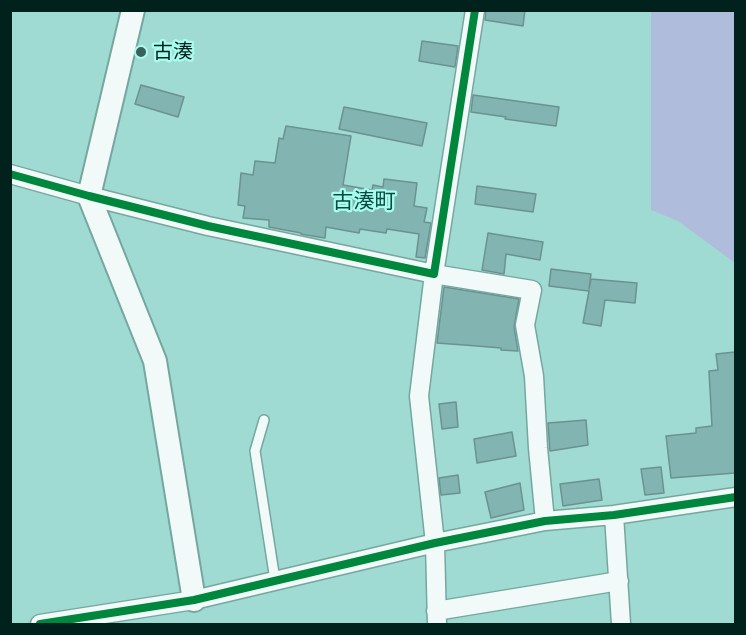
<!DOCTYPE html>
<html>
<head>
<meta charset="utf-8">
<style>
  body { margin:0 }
  #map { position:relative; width:746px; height:635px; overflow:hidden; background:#9fdbd2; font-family:Literata,serif }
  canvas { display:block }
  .frame { position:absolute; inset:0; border:12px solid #00211c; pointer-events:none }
</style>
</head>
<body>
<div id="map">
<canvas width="746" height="635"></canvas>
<div class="frame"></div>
</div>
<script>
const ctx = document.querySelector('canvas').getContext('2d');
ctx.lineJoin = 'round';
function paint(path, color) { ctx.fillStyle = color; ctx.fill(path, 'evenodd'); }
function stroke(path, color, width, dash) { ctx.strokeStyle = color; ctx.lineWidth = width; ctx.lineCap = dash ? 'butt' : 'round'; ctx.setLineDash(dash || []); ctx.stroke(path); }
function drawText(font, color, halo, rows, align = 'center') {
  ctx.font = font + ' Literata,"Noto Sans JP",serif'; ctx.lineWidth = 4.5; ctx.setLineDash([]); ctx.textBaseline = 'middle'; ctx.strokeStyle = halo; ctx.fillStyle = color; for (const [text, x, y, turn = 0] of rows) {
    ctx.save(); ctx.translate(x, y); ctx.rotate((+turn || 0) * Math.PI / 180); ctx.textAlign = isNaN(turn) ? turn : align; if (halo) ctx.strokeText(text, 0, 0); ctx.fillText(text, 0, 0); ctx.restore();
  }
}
paint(new Path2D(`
  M651,11h84v252l-57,-42 -27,-11z`), '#afbcdb');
const building = new Path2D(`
  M486,10h39l-2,16 -38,-6z
  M422,41l36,5 -3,21 -36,-6z
  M141,85l43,12 -6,20 -43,-13z
  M473,95l86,12 -3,19 -51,-7 1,-2 -35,-5z
  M344,107l83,16 -5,23 -83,-17z
  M286,126l65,10 -8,49 29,5 1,-5 10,2 1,-8 33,4 -3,23 13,2 -3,14 7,1 -6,35 -9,-1 3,-23 -32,-5 -1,4 -26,-4 -1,4 -33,-6 -1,11 -19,-3 -5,-1v-1l-32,-6v-7l-26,-2 2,-12 -7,-1 3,-32 12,2 2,-14 20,2 4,-25 4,1z
  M477,186l59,8 -3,18 -58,-8z
  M488,233l55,9 -3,18 -34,-6 -2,20 -22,-4z
  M551,269l40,5 -2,15 2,-10 46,4 -2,20 -30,-3 -4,26 -18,-3 6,-32 -40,-5z
  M444,287l75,12 -5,28 4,24 -17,-1v-2l-24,-2 -40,-3z
  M735,352v121l-64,5 -5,-42 30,-3v-5l16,-2 -3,-55 9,-1 -2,-16z
  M456,402l2,25 -16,2 -3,-25z
  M586,420l2,25 -38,6 -2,-28z
  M512,432l4,24 -39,7 -3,-24z
  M661,467l3,26 -19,2 -4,-26z
  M458,475l2,18 -19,2 -2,-17z
  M599,479l3,21 -39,6 -3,-22z
  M520,483l4,27 -33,8 -6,-26z`);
paint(building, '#82b4b2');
stroke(building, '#6b928f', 1.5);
const service = new Path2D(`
  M264,420l-9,31 20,129`);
const minor = new Path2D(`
  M10,174l79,22 119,30 226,48 41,-264
  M614,515l7,109
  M436,611l183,-30
  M40,624l154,-24 241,-57 110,-22 69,-6 122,-18
  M437,624l-2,-81 -16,-147 15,-122 98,16 -7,35 9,51 4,72 7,73`);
const tertiary = new Path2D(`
  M133,10l-44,186 66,165 39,239`);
stroke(service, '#75a7a0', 12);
stroke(minor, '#75a7a0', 21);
stroke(tertiary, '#75a7a0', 26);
stroke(service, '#f1faf8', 9);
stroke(minor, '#f1faf8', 18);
stroke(tertiary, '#f1faf8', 22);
stroke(new Path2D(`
  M10,174l79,22 119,30 226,48 41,-264
  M40,624l154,-24 241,-57 110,-22 69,-6 122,-18`), '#00873e', 8);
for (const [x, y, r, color] of [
  [141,52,6,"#38625c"]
]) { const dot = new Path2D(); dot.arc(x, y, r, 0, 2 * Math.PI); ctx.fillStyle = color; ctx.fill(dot); stroke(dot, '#a9fdef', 2); }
drawText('20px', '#00211c', '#a9fdef', [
  ["古湊",153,52]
], 'left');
drawText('21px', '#094b43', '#a9fdef', [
  ["古湊町",364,202]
]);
</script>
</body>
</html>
